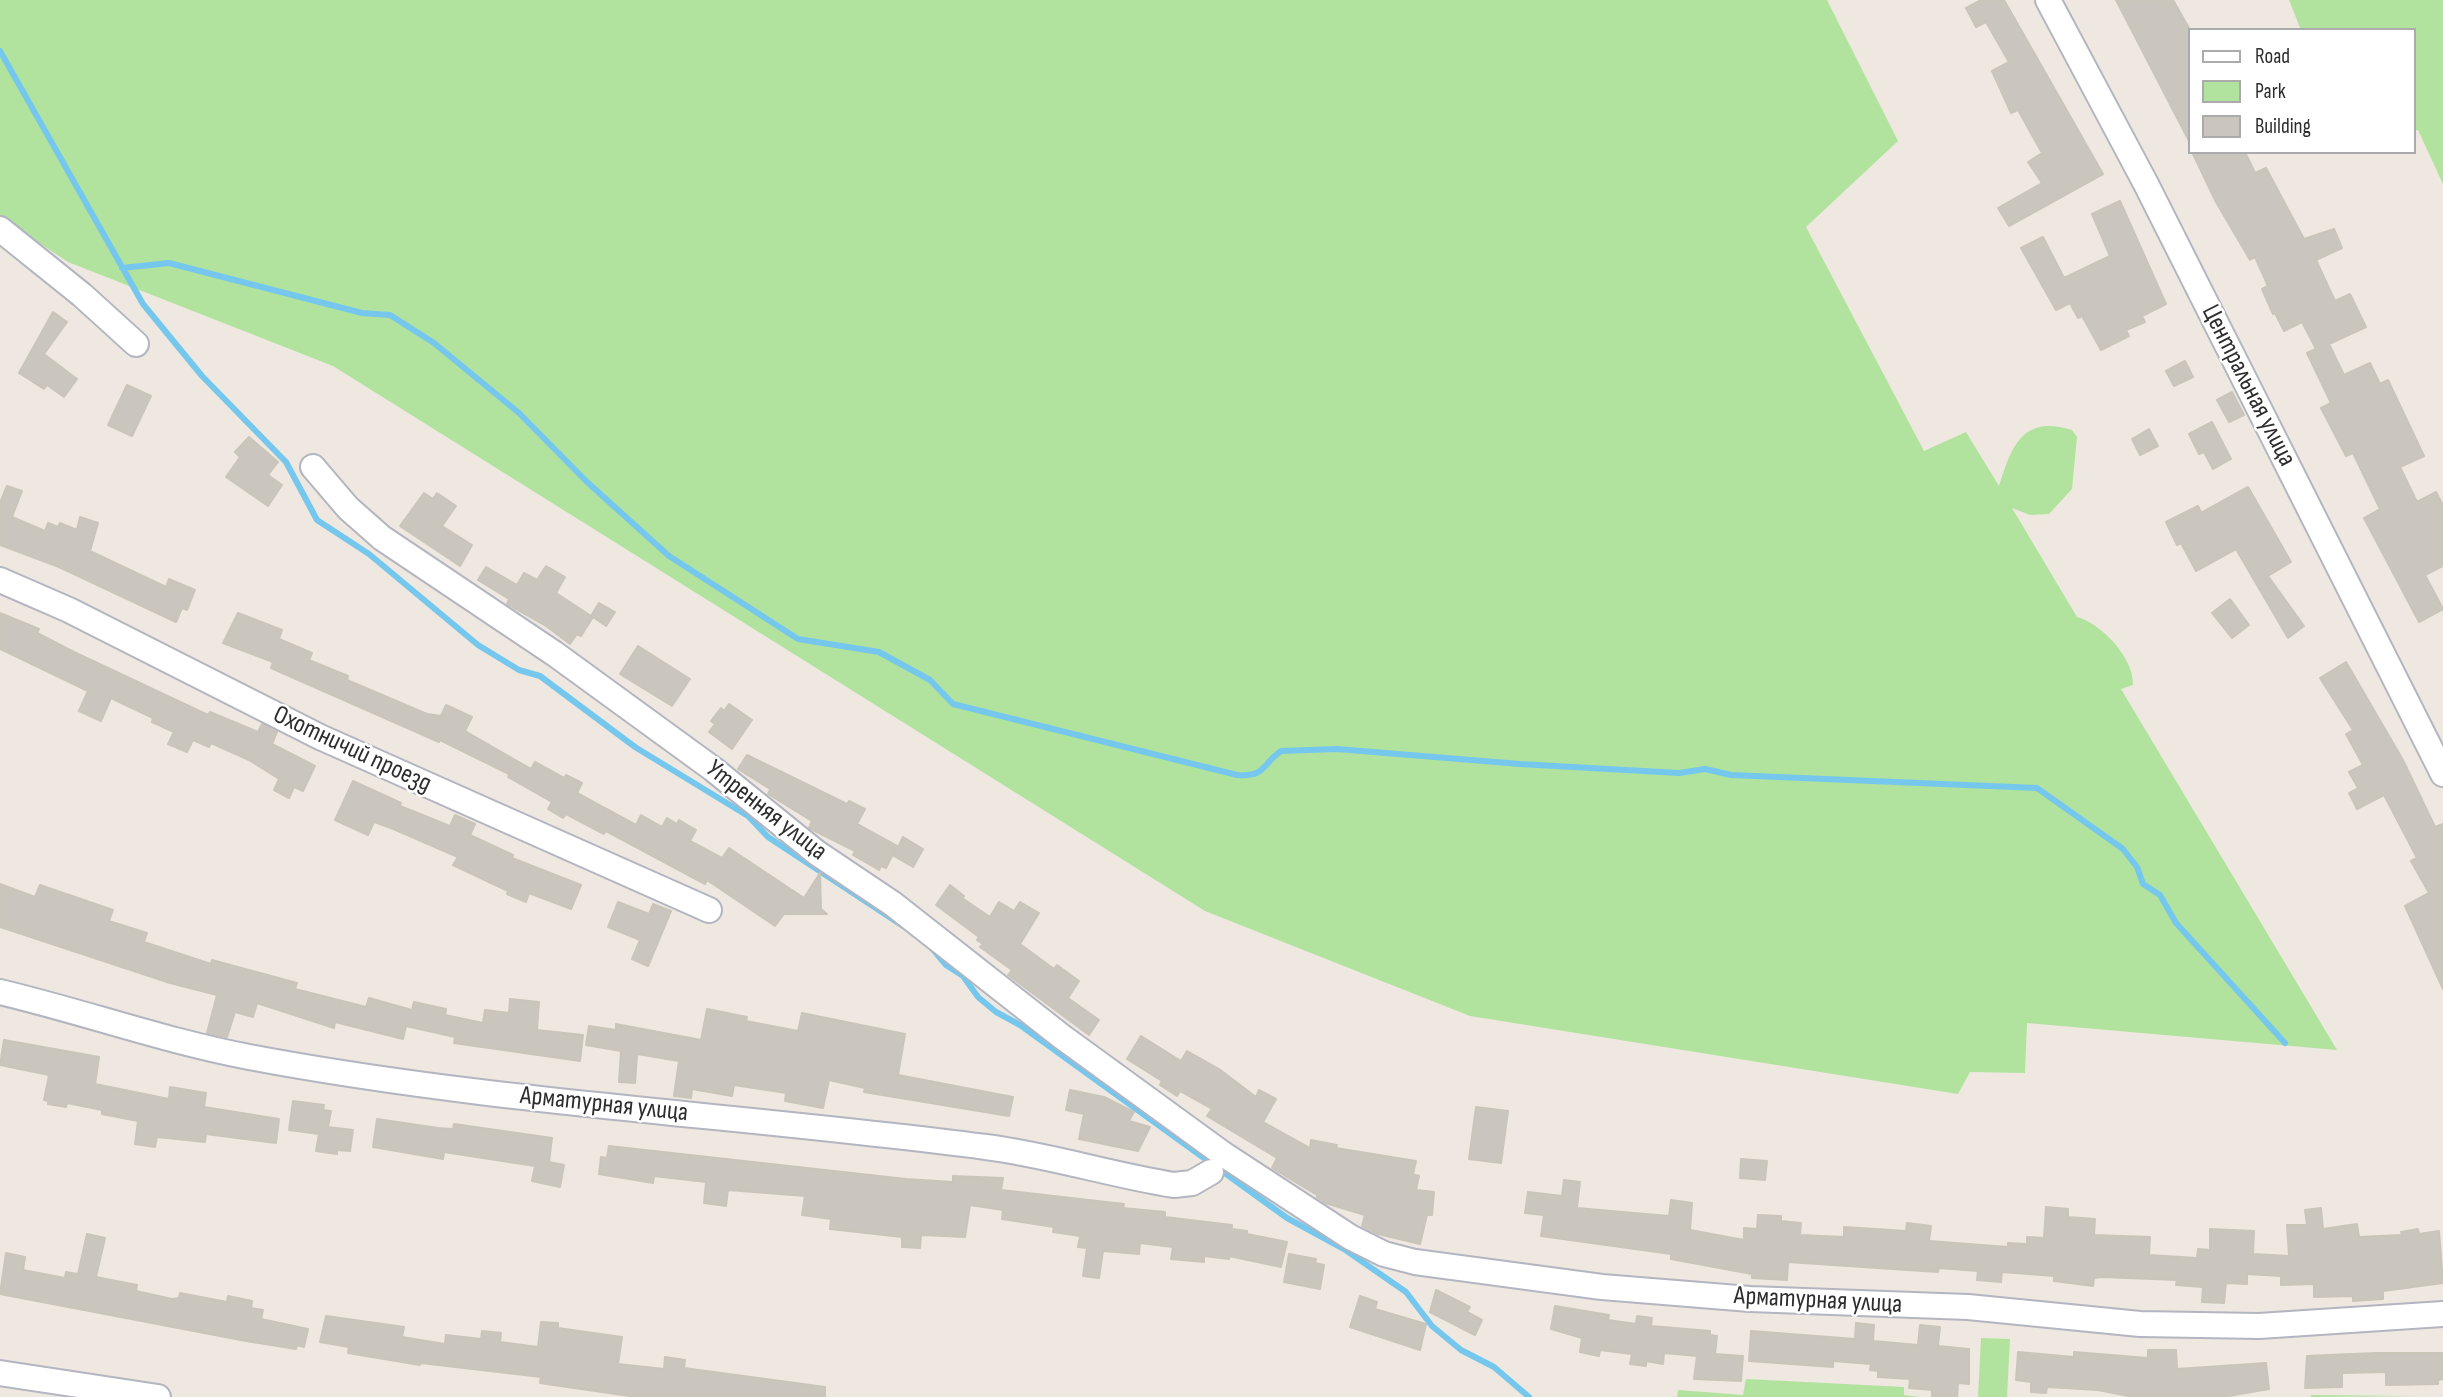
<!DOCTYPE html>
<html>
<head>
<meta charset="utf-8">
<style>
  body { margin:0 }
  #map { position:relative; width:2443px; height:1397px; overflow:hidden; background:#eee8e0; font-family:"Sofia Sans Condensed",sans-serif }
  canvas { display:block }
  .legend { position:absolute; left:2188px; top:28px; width:228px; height:126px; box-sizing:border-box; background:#fff; border:2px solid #ababab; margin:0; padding:9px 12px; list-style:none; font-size:21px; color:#2d2d2d }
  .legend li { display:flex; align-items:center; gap:14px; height:35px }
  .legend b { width:35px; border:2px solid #ababab }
</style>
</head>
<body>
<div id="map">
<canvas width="2443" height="1397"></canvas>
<ul class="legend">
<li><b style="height:9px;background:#fff"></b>Road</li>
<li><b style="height:19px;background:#b1e39e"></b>Park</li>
<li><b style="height:19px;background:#cac6be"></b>Building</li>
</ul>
</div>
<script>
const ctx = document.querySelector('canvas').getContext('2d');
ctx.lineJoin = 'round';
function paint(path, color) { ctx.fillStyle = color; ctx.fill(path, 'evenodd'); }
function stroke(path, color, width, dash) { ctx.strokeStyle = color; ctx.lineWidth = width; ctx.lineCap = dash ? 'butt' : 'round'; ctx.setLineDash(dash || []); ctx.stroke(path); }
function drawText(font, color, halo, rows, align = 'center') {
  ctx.font = font + ' "Sofia Sans Condensed",sans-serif'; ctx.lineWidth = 5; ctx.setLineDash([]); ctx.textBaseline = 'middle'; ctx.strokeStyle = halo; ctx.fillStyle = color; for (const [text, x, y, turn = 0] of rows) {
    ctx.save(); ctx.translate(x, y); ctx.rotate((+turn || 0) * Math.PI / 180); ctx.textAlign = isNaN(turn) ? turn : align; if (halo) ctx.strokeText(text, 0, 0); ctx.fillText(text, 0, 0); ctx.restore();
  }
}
paint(new Path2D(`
  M0,0h1827l71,141 -92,86 118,224 42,-19 33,54c13,-41 24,-71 73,-56l5,7 -5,52 -23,25 -19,1 -18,-7 65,109c25,7 57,41 56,68l-12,4 216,361 -310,-27 -2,50 -55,-1 -12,22 -488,-78 -265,-105 -872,-545 -265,-104 -68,-45z
  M2289,0h154v184l-25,-54 -5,1v-101h-112z
  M1981,1338l29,1 -3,58h-29z
  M1746,1379l158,8v8l17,2h-244l1,-7 65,5z
  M2311,1395l106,1 -106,1z`), '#b1e39e');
stroke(new Path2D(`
  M0,51l143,253 59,72 84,86 31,58 52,34 109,91 41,25 21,6 95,71 113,69 20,21 135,89
  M122,268l47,-5 193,50 28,2 44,28 85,70 68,69 82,74 129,83 81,13 51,28 23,24 284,71c29,2 24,-10 44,-24l56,-2 183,15 159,9 26,-4 26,6 306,13 86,61 14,18 6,17 17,11 16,28 109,120
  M931,947l15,18 17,11 15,21 18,15 24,13 267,193 57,31 62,43 26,34 29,24 33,17 35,30`), '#75c7ed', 6);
const building = new Path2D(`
  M1981,0h23l99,174 -94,52 -11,-18 44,-25 -14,-21 14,-9 -24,-43 -7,3 -19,-42 17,-9 -23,-40 -10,5 -10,-19z
  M2116,0h57l16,28v113z
  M2192,152h53l10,21 11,-5 38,71 30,-10 8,19 -26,12 19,41 15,-7 16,33 -37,17 15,31 26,-12 10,21 8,-4 36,76 -24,11 17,35 19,-10 7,13v61l-18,9 18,34 -24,13 -55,-104 16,-9 -27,-56 -7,3 -25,-48 10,-5 -24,-50 9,-4 -14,-27 -18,9 -9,-18 -2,1 -11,-25 6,-3 -13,-29 -5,3 -34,-58z
  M2120,201l46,103 -24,12 3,6 -19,8 3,6 -28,14 -19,-34 -4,2 -8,-15 -14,7 -35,-62 22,-11 21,41 46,-22 -18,-42z
  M53,312l14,10 -23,32 33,25 -13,18 -17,-12 -3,4 -25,-16z
  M2185,361l8,16 -19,9 -8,-15z
  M127,385l24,11 -19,40 -24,-11z
  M2232,392l12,23 -15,7 -12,-22z
  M2212,422l19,37 -18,10 -9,-17 -5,2 -10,-20z
  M2149,429l9,17 -18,9 -8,-16z
  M249,437l29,25 -10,13 14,10 -14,21 -42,-29 14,-20 -5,-5z
  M7,486l15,5 -10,26 33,14 3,-8 10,4 2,-4 17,7 3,-13 18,6 -8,28 76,36 3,-8 26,11 -8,20 -5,-2 -6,14 -117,-55 -59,-22v-42z
  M2248,487l43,75 -23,14 36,50 -16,12 -52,-89 -40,22 -15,-28 -4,2 -11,-23 32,-16 3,7z
  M424,493l9,6 4,-6 19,13 -14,20 30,19 -12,21 -60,-40z
  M546,566l19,11 -9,16 35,23 8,-13 16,9 -9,14 -13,-9 -12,19 -4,-2 -7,10 -24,-18 -39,-22 2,-5 -31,-19 8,-13 31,18 7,-12 13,7z
  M2230,599l19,26 -17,13 -20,-25z
  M0,613l39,16 -2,4 37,19 134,63 2,-3 48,20 4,-8 15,8 -5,12 43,22 -12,25 -9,-4 -5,11 -15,-8 5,-11 -30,-19 -38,-17 -2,4 -16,-7 -6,12 -19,-8 6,-12 -22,-10 1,-4 -42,-20 -10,23 -22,-10 9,-20 -88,-42z
  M238,613l44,17 -3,9 33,14 -3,7 39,16 -1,4 80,34 14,2 5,-11 26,12 -7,14 66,38 4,-7 29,16 2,-3 16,8 -5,10 59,32 5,-10 21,12 5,-9 10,6 2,-4 17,10 -6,11 32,17 7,-10 75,50 16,-25 1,36 6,5h-43l-9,12 -68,-46 -2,4 -99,-53 -2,3 -38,-20 -3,4 -15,-9 4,-7 -44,-25 1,-3 -69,-34 -1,2 -168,-74 2,-6 -50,-19z
  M638,646l52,33 -18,27 -52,-32z
  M2346,662l57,98 32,67 8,-3v165l-38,-83 24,-13 -18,-32 6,-3 -33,-63 -27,14 -8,-16 9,-5 -9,-16 14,-7 -17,-31 7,-4 -33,-52z
  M729,704l23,16 -20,29 -23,-17 6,-8 -4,-3 10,-13 3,3z
  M747,755l100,49 2,-3 16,8 -8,15 40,22 -11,22 -5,-2 -2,4 -26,-15 2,-4 -46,-23 3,-7 -44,-27 2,-5 -32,-20z
  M353,781l48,22 -1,3 50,20 5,-11 20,9 -5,11 43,20 -1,3 69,27 -10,24 -42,-16 -3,9 -19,-8 1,-3 -55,-26 5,-8 -67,-29 -17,-6 -6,13 -33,-15z
  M903,837l20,12 -10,18 -19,-11z
  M0,884l35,13 5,-12 73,25 -4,11 38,12 -3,9 67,22 1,-4 85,23 -2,6 71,18 3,-9 43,12 2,-8 32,7 -1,6 38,8 2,-13 24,3 1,-14 29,3 -2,28 46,5 -3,26 -126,-18 1,-6 -49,-11 -3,13 -68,-17 -1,6 -77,-25 -4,14 -18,-5 -8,25 -20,-4 10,-38 -47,-12 -170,-56z
  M950,885l14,11 -2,2 28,19 9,-15 15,9 6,-9 19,11 -19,31 34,25 3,-4 22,16 -11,17 31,22 -10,15 -81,-60 4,-5 -32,-23 3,-3 -6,-4 2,-3 -43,-32z
  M618,902l31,12 4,-10 18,7 -23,55 -16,-7 8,-19 -32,-13z
  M707,1009l40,8 -1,4 52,10 4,-18 103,21 -7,41 115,22 -4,19 -145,-24 1,-4 -36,-8 -6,28 -38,-7 1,-8 -52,-8 -2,11 -40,-7 -1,9 -17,-2 5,-35 -42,-7 -2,29 -16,-1 2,-31 -35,-6 3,-19 27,4v-6l85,16z
  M1141,1036l40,25 6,-10 32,18 37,28 3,-7 17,9 -13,23 47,26 1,-8 26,5 -1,3 80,13 -3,13 6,2 -3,14 18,2 -2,23h-5l-7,29 -42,-10 -16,-8 3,-11 -40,-12 -8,-6v-2l-45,-27 5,-10 -70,-42 5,-7 -32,-18 -3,5 -17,-11 2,-4 -35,-22z
  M4,1040l95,17 -4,27 74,15 1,-12 36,6 -2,14 75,12 -3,24 -70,-9 -1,8 -48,-5 -2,10 -20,-3 3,-23 -36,-7v-4l-35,-7 -1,4 -18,-3v-3l-4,-1 5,-25 -49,-10z
  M1070,1090l34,7 30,15 -5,9 21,6 -12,24 -59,-12 5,-25 -18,-4z
  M293,1101l31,4 -1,5 8,1 -3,16 25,3 -3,21 -13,-1v4l-21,-3 3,-17 -30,-4z
  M1476,1107l32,4 -7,52 -32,-4z
  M377,1119l61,9 15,1 1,-5 98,14 -3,24 15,3 -4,22 -28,-6 3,-15 -91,-14 -1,7 -70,-12z
  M609,1146l297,33 47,3v-6l50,2 -2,12 123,14 -1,4 42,4v5l67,8v4l15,2v3l40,8 -6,25 -52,-11v3l-25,-3v6l-33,-3 2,-12 -33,-4 -1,11 -36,-3 -4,27 -16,-2 4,-28 -9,-1 2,-11 -27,-4 1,-5 -52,-8 1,-9 -33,-5 -5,32 -44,-2 -1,13 -18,-1v-10l-72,-8 1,-10 -29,-4 3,-19 -77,-6 -2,16 -22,-3 2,-21 -52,-6 -1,7 -54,-9 2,-17 6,1z
  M1741,1159l26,2 -2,19 -25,-2z
  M1564,1180l16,2 -3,26 92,8 2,-16 21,3 -2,27 54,10v-12l13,1 1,-14 23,1v5l20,2 -1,12 44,2v-10l62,4 1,-8 24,3 -2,15 79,6v-4l19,1v-7l17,1 2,-31 22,2v8l27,2 -1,16 56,2 -1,18 48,3 1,-9 12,1v-21l44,2 -1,23 36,2 -2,-31h20l-2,-15 16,-2 2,21 34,-5 2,13 43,-2 -1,-3 17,-3 1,5 20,-3 4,52 -60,8v8l-30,2v-5l-39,1v-13l-33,1v-9l-34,-2v10l-21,-1 -2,20 -22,-1 1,-15 -27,-2 1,-5 -75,-3 -8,1 -1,8 -39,-5v-5l-52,-4 -1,10 -24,-2 1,-9 -39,-3 -1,4 -150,-10 -1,18 -35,-2v-4l-81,-15v-5l-130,-18 3,-21 -19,-2 3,-21 34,4z
  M87,1234l18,4 -9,39 41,8 -1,6 36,8 7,-1 1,-5 47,9 1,-6 24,5 -1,7 12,2 -2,9 47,10 -4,18 -7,-2 -1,4 -50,-8 -246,-47 6,-41 19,4 -2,13 42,8 1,-6 12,2z
  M1289,1254l27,5 -1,4 9,2 -4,24 -36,-7z
  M1436,1290l34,17 -3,5 15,8 -7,15 -45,-23z
  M1360,1296l17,6 -2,7 51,15 -6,26 -70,-23z
  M1555,1306l54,9 -1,5 28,4 1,-8 15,2 -1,8 59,5v4l7,1 -2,18 28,2 -2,25 -47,-2 3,-23 -33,-3 -1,11 -17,-3v5l-16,-2 2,-10 -32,-4 -1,6 -19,-4 2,-14 -31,-9z
  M326,1316l78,11 -2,10 43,7 1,-9 35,4 1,-8 19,2 -1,9 38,5 3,-25 17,1v5l64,9 -4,27 46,5 1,-12 20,3 -1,8 141,19v10h-189l-96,-14 1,-6 -120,-14 -1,2 -72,-12 1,-6 -29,-5z
  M1856,1323l18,2 -1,16 45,4 2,-20 20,2 -2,19 31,3v35l-11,-1 -1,14h-25v-7l-23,-2 1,-9 -32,-2v-6l-8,-1 1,-6 -38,-3v6l-84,-6 2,-30 104,8z
  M2148,1350h28l1,19 89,-6 3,26 -46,8h-90l-35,-7 -51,-3 -1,6 -15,-1v-10l-15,-2 2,-28 56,5v-5l74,6z
  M2376,1353h67v26l-5,1v4l-52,1v-13l-44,1v14l-37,1 2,-32z`);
paint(building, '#cac6be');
stroke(building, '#cac5b9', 2);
const minor = new Path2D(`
  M2048,0l98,184 297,590
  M0,229l82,66 54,49
  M313,467l35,41 34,30 173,116 158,115 104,84 76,51 168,132 162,118 127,83 34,17 31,8 187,25 148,12 218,8 172,17 119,2 184,-12
  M0,580l69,30 251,127 389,173
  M0,992c84,20 165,49 249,65 244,46 492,58 737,90 63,8 125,28 188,38l18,-2 19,-11
  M0,1373l158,24`);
stroke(minor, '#b3b5c0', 28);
stroke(minor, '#fff', 24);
drawText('26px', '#2d2d2d', '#fff', [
  ["Центральная улица",2248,386,63],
  ["Охотничий проезд",352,750,25],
  ["Утренняя улица",766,811,38],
  ["Арматурная улица",604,1105,6],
  ["Арматурная улица",1818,1301,3]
]);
</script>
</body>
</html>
